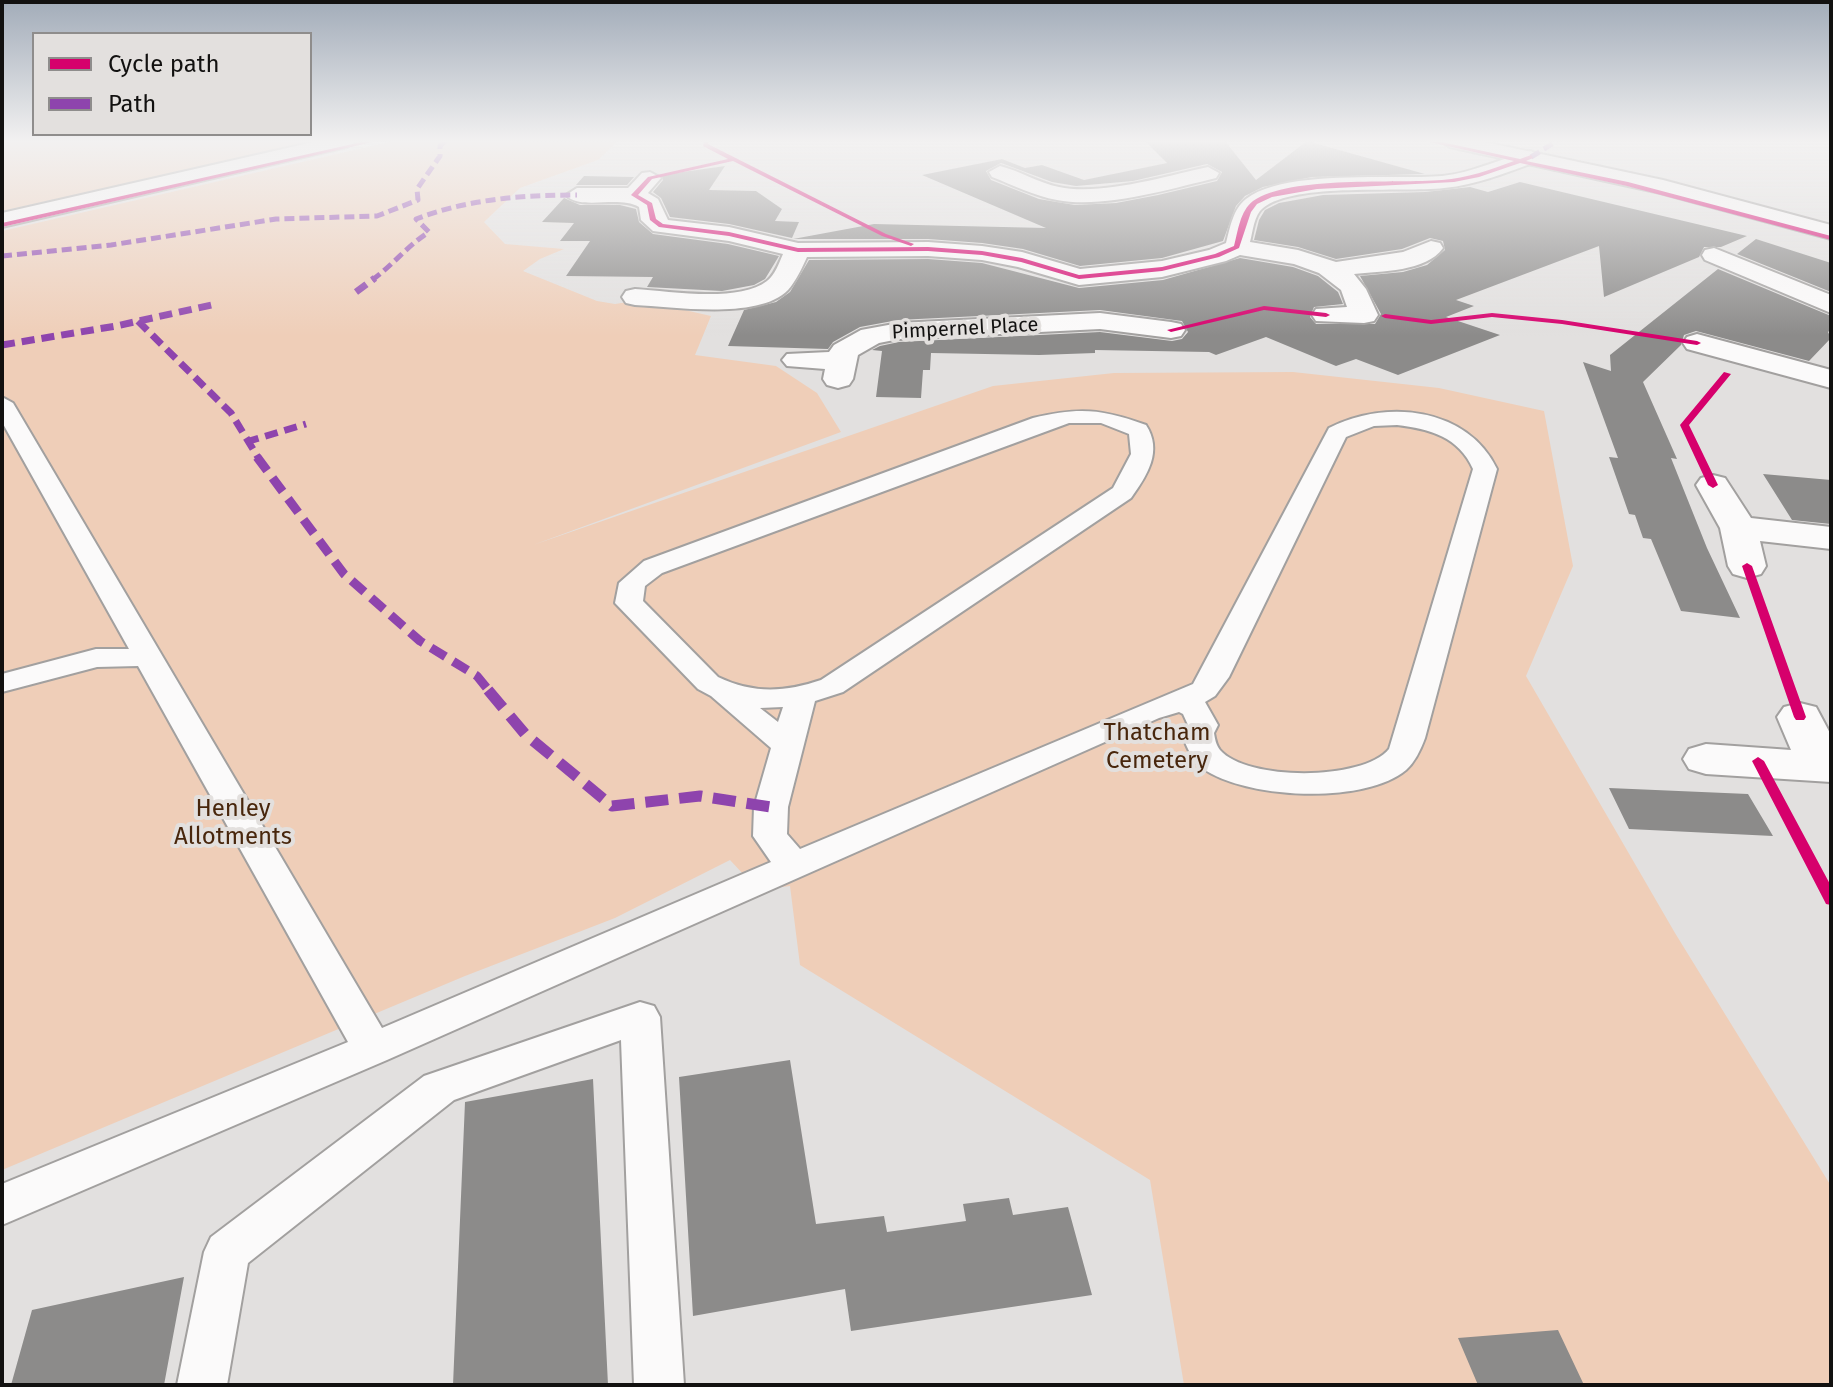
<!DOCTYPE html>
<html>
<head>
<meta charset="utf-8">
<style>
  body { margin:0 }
  #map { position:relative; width:1833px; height:1387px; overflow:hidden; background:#e2e0df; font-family:"Fira Sans",sans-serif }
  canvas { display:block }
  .frame { position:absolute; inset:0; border:4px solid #121110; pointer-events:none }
  .legend { position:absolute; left:32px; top:32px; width:280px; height:104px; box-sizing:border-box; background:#e3e0de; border:2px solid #8f8d8c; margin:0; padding:10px 14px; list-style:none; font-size:24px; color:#121110 }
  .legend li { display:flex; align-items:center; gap:16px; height:40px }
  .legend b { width:40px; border:2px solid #8f8d8c }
</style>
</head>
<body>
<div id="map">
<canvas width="1833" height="1387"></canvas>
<div class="frame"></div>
<ul class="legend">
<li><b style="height:10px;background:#d6006c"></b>Cycle path</li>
<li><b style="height:10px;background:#8e44ad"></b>Path</li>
</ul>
</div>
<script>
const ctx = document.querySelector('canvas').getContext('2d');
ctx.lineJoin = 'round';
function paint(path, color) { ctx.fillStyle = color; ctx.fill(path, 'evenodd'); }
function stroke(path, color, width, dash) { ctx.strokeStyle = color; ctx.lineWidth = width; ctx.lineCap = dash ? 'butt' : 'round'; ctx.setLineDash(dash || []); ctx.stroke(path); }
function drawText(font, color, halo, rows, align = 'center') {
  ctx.font = font + ' "Fira Sans",sans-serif'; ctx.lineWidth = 8; ctx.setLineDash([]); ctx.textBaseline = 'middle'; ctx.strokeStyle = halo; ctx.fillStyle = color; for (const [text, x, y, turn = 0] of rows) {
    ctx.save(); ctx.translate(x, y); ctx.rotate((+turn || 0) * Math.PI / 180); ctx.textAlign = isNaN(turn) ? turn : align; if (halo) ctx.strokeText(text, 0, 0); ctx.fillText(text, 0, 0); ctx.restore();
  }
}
paint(new Path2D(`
  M2,141h320l-320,70z
  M393,141l224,1 -19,18 -78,28 -36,34 21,22 59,5 -24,10 -17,12 74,30 18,3 26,-4 70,16 -16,39 81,11 41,27 24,39 -308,113 460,-159 121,-13 179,-1 146,16 105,23 29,155 -47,110 149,257 156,253v199h-647l-34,-205 -350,-215 -10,-79 -32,4 -28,-30 -115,58 -150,58 -463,194v-939z`), '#efceb8');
paint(new Path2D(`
  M1145,141h80l31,39 51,-39 118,33 -113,3 -49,10 -18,9 -9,10 -13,35 -61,17 -82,8 -57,-17 -41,-6 -54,-4h-135l81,-15 172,4 -124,-53 80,-16 23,9 17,-3 42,15 83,-17zM1001,163l51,19 24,4 57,-5 74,-17 15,8 -5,9 -59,14 -42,8 -41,2 -36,-6 -48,-19 -5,-9z
  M725,166l-16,24 47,1 26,18 -7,12 24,1 -7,16 -63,-14 -59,-7 -9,-19 -8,-6 10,-12 -2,-5z
  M584,176l50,1 -7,8h-51z
  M1520,182l227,54 -26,11h-17l-5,10 -95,40 -5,-51 -143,54 18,6 -28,11 54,18 -102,40 -42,-16 -20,7 -70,-29 -50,18 -7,-3 -114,-2v3l-56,2 -108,-2 -1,17h-7l-2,28 -45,-1 6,-46 -10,-1 8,-4 19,-4 201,-10 72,9 10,-2 6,-7 -6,-11 -82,-11 -202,10 -38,7 -27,15 -5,7 -100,-3 16,-36 32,-8 14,-10 19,-32 119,-1 54,4 97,25 84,-8 77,-22 53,9 25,9 20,16 5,12 -29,3 -4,10 6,7h59l6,-10 -21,-38 43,-4 24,-7 18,-15 -2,-9 -13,-3 -28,11 -66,10 -38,-12 -44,-7 5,-20 6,-10 14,-7 44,-8 102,-3 45,-5 18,5z
  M564,198l16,7h40l16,4 3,13 14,12 75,10 51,12 -14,23 -11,6 -32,6 -75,-4 6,-10 -87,-1 24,-35h-30l14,-18 -32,-1z
  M1756,239l75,24v29l-94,-38z
  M1718,269l113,47v13l-3,3 3,6 -22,23 -113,-30 -12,4 -3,10 -38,37 34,77 -6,-1 36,90 33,70 -59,-7 -30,-72 -8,-1 -8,-23 -6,-1 -20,-57 9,1 -35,-96 28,9 -1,-16z
  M1763,474l68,6v44l-39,-4z
  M1609,788l139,6 25,42 -144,-7z
  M790,1060l26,164 68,-8 3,16 79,-11 -3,-17 46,-6 4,17 55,-8 24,88 -241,36 -6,-42 -152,27 -14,-239z
  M593,1079l15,306h-155l12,-283z
  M184,1277l-20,108h-153l21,-75z
  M1558,1330l26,55h-106l-20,-47z`), '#8c8b8a');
const lane = new Path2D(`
  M2,397l11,6 369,625 389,-166 -18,-26 1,-29 17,-59 -60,-52 -13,-7 -83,-86 4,-20 25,-22 389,-143c46,-11 69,-9 113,7 17,26 1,51 -15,73l-288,194 -28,9 -27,106 -1,27 13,15 393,-165 136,-256c57,-29 138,-21 168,41l-72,269c-4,11 -10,24 -19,32 -42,35 -161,29 -204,-2 -9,-7 -15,-20 -19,-31l5,-12 -5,-11 -4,-2 -20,6 -772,342 -385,165v-41l346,-142 -210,-376 -41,1 -95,25v-18l94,-25h33l-127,-227zM1069,423h32l28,11 2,20 -18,34 -292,192c-35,12 -68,14 -103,-3l-75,-76 2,-15 17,-13zM1397,425c33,4 62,12 76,44l-84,280c-26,32 -142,32 -169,1 -4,-5 -5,-11 -6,-17l4,-8 -13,-23 10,-6 14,-19 117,-240 28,-11zM783,707l-5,15 -18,-14z
  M640,1002l14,4 6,11 24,368h-50l-13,-345 -167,60 -206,163 -21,122h-50l27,-133 7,-15 213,-161z`);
const street = new Path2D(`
  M1531,151l10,6 -3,4c-30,11 -61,24 -94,27 -43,5 -149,-6 -181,20 -9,7 -10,23 -13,34l48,8 38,12 67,-10 28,-11 9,2 3,5c-17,24 -62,23 -89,26l12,15 12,26 -4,6 -10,2 -48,-2 -4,-6 4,-6 31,-2 -6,-17 -22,-17 -25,-9 -54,-9 -14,6 -64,16 -83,8 -61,-18 -36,-7 -54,-4 -121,1c-5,11 -11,24 -19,33 -29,30 -114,17 -153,15l-9,-2 -4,-6 4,-6 9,-2c34,2 104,14 132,-8 8,-6 12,-18 16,-27l-54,-13 -76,-10 -12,-11 -2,-13c-21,-12 -59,4 -73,-12l11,-7h51l14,-15 8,-1 11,6 -13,15 10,6 10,21 61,7 69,16 130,-1 54,4 40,6 58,17 82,-8 47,-11 17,-7c4,-15 7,-34 20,-44 39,-30 147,-19 196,-23 31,-3 59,-18 89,-25z
  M1000,166c20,5 39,17 59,21 42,9 107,-11 149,-20l11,6 -3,5c-46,11 -113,31 -159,22 -23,-4 -44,-15 -65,-23l-3,-5z
  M1714,248l117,47v18l-126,-53 -3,-5 3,-5z
  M1100,313l71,9 10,2 4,6 -4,6 -10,2 -71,-9 -201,10 -20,4 -21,12 -5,24 -4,6 -11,3 -11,-3 -4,-6 2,-10 -38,-3 -5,-6 5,-6 42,-2 5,-7 27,-15 38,-7z
  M1697,334l134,36v18l-144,-39 -4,-6 4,-6z
  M1713,475l12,3 26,40 80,9v22l-71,-8 6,25 -5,8 -14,4 -14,-4 -5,-8 -8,-38 -24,-43 5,-7z
  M1800,703l16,4 15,28v47l-125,-8 -17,-5 -6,-10 6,-10 17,-5 85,6 -14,-33 7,-10z`);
const secondary = new Path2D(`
  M318,141h39l-10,6 -345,80v-14z
  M1440,141h40l183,39 168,45v14l-171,-46 -210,-46z`);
stroke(lane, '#a2a09f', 4);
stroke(street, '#a2a09f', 4);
stroke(secondary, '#a2a09f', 4);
paint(lane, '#fbfafa');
paint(street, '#fbfafa');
paint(secondary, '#fbfafa');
stroke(new Path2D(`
  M1531,157l26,-16
  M2,256l109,-11 165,-26 101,-3 41,-16 -1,-11 23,-33v-10l5,-5
  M372,280c21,-15 35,-34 57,-48l-13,-13c52,-20 106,-24 161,-24`), '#8e44ad', 5, [10, 5]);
stroke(new Path2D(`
  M356,292l19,-14
  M138,321l93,92 28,46
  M2,345l114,-19 100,-22
  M246,442l60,-18`), '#8e44ad', 7, [13, 7]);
stroke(new Path2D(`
  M257,457l87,117 76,67 57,35 13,16`), '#8e44ad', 9, [17, 9]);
stroke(new Path2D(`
  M488,690l37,44 87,72 88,-10 71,11`), '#8e44ad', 11, [23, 11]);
paint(new Path2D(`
  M366,141h11l-375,86v-4z
  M704,141h5l-1,3 178,90 28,10 -3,2 -29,-10 -149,-75 -81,18 -14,16 14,8 4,16 7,5 66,8 69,16 130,-1 54,4 40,7 57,17 83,-8 53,-13 19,-8c4,-15 6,-35 19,-45 38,-26 142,-17 189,-21 25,-2 48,-10 72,-19l-89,-20h12l83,18 11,-4 2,3 -7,3 102,21 203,54v4l-204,-54 -107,-23 -41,14 -25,5 -137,7 -45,8 -15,7 -6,8 -12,36 -20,9 -57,14 -83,8 -58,-17 -39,-7 -54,-4 -130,1 -69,-16 -70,-9 -9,-7 -3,-15 -16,-10 17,-18 80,-18 -25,-13z
  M1264,306l62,7 4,2 -4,2 -62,-7 -93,22 -4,-2z
  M1492,313l70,7 135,21 4,2 -4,2 -135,-21 -70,-7 -61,7 -46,-6 -4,-2 4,-2 46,6z
  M1724,372l7,2 -42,51 29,60 -5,3 -5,-3 -28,-60z
  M1747,563l5,3 54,151 -2,3h-8l-2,-3 -52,-151z
  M1758,757l6,4 67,125v19l-5,-1 -2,-4 -72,-139z`), '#d6006c');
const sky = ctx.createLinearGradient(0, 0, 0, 336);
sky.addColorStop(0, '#a2acb9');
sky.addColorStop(0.42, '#f2f1f1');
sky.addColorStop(1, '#f2f1f100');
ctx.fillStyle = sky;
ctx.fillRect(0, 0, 1833, 336);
drawText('20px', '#121110', '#e3e0de', [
  ["Pimpernel Place",965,329,-3]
]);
drawText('24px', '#48260c', '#e3e0de', [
  ["Thatcham",1157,733],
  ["Cemetery",1157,761],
  ["Henley",233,809],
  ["Allotments",233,837]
]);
</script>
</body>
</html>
